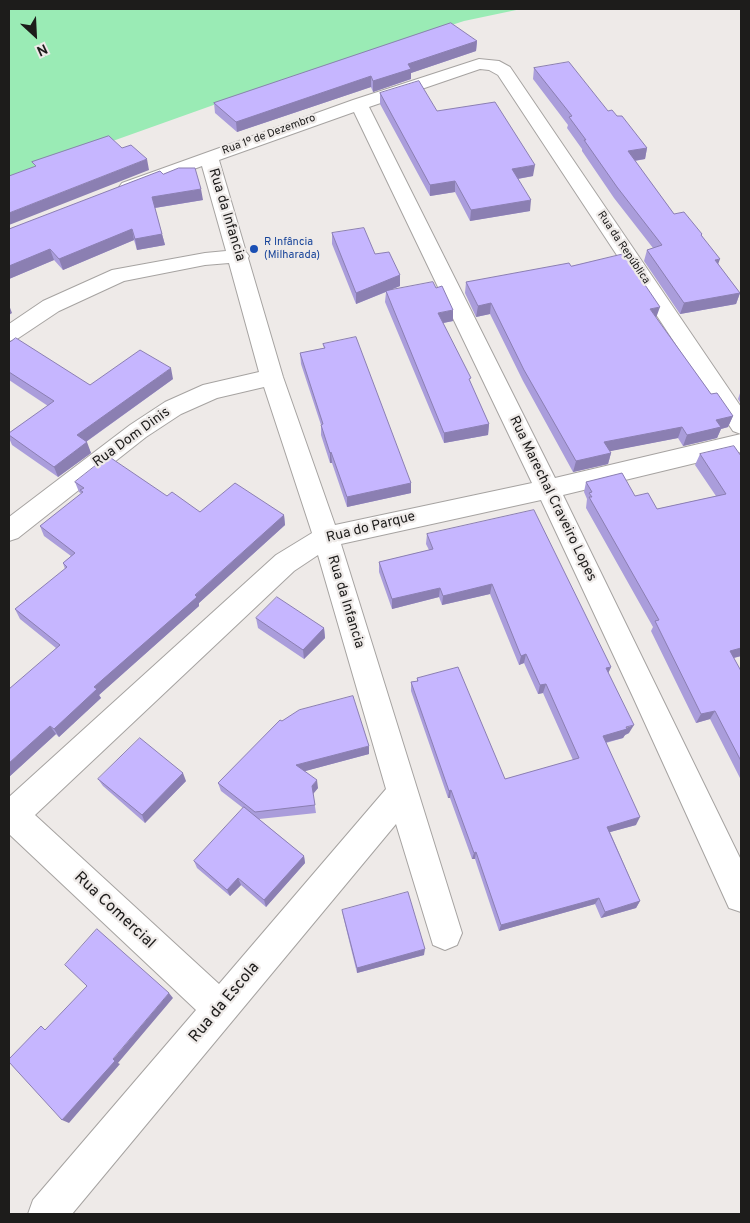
<!DOCTYPE html>
<html>
<head>
<meta charset="utf-8">
<style>
  body { margin:0 }
  #map { position:relative; width:750px; height:1223px; overflow:hidden; background:#eeeae8; font-family:Overpass,sans-serif }
  canvas { display:block }
  .frame { position:absolute; inset:0; border:10px solid #1d1c1b; pointer-events:none }
  .north { position:absolute; left:10px; top:10px; width:50px; height:50px; -webkit-text-stroke:4px #eeeae8; paint-order:stroke; rotate:155deg; font-size:14px; font-weight:700; line-height:20px; text-align:center; color:#1d1c1b }
  .north::after { content:''; display:block; margin:auto; width:18px; height:22px; background:#1d1c1b; clip-path:polygon(50% 0,100% 100%,50% 72%,0 100%) }
</style>
</head>
<body>
<div id="map">
<canvas width="750" height="1223"></canvas>
<div class="frame"></div>
<div class="north">N</div>
</div>
<script>
const ctx = document.querySelector('canvas').getContext('2d');
ctx.lineJoin = 'round';
function paint(path, color) { ctx.fillStyle = color; ctx.fill(path, 'evenodd'); }
function stroke(path, color, width, dash) { ctx.strokeStyle = color; ctx.lineWidth = width; ctx.lineCap = dash ? 'butt' : 'round'; ctx.setLineDash(dash || []); ctx.stroke(path); }
function drawText(font, color, halo, rows, align = 'center') {
  ctx.font = font + ' Overpass,sans-serif'; ctx.lineWidth = 4.5; ctx.setLineDash([]); ctx.textBaseline = 'middle'; ctx.strokeStyle = halo; ctx.fillStyle = color; for (const [text, x, y, turn = 0] of rows) {
    ctx.save(); ctx.translate(x, y); ctx.rotate((+turn || 0) * Math.PI / 180); ctx.textAlign = isNaN(turn) ? turn : align; if (halo) ctx.strokeText(text, 0, 0); ctx.fillText(text, 0, 0); ctx.restore();
  }
}
paint(new Path2D(`
  M9,9h512l-57,12 -172,56 -283,101z`), '#9aebb5');
const minor = new Path2D(`
  M479,59l20,2 11,6 231,340v27l-8,-3 -235,-356 -9,-5 -9,-1 -111,38 186,371 186,-44v18l-178,43 178,365v52l-12,-4 -96,-211 -92,-197 -200,44 121,389 -5,12 -12,5 -12,-5 -37,-121 -324,390h-44l5,-14 163,-190 -187,-176v-37l267,-242 36,-22 -48,-146 -47,11 -36,16 -35,23 -128,101 -9,3v-24l121,-92 35,-23 38,-17 56,-13 -30,-109 -24,2 -81,16 -65,30 -42,28 -8,2v-17l34,-23 69,-31 93,-17 21,-2 -24,-85 -73,27 -7,-2 -3,-4 3,-4 231,-83zM354,112l178,371 -197,42 -52,-148 -35,-119 1,-2 -3,-4 -27,-92zM318,555l68,234 -167,195 -184,-169 259,-244z`);
stroke(minor, '#a6a3a1', 2);
paint(minor, '#fff');
paint(new Path2D(`
  M477,41l-1,10 -65,22v6l-38,13 -2,-5 -134,45 -22,-19 -1,-10z
  M534,68l83,48 30,32 -2,11 -10,2 39,53 28,22 16,28 22,29 -4,11 -56,10 -36,-53 3,-11 6,-2 -39,-50 -32,-47v-2l-15,-21 1,-3 -35,-46z
  M380,93l57,18 96,65 -15,3 12,32 -60,10 -15,-29 -25,4 -50,-92z
  M163,174l40,26 -48,8 7,26 3,11 -28,5 -3,-10 -71,30 -9,-10 -45,19v-50z
  M332,233l43,21 25,21v11l-10,4 63,31 -10,2 46,101 -1,11 -44,8 -59,-141 1,-10 -30,12 -24,-60z
  M571,266l85,52 55,76 22,22 -5,11 -7,2 -4,9 -34,8 -5,-8 -69,13 2,2 -3,11 -35,8 -50,-91 -33,-67 -14,3 -11,-24 1,-11z
  M9,343l81,42 83,-6 -87,63 5,11 -33,24 -46,-32 -3,-7v-5l39,-27 -39,-26z
  M323,344l88,139v10l-64,14 -15,-44h-2l-9,-28v-10l-20,-61 -1,-11 24,-5z
  M741,390v14l-3,-5z
  M700,454l41,2v200l-7,2 7,13v109l-31,-61 -14,4 -45,-92 2,-4 -67,-119 1,-9 -3,-7 2,-10 49,14 22,13 59,-13 -21,-31z
  M75,482l92,14 33,16 84,3 1,10 -86,78v3l-100,89 2,3 -42,39 -3,-3 -47,43 47,-129 -36,-29 -5,-10 50,-40 -2,-6 8,-7 -27,-20 -4,-10 42,-32 -3,-2z
  M427,534l184,133 -3,6 21,60 -4,2 -2,3 -17,5 30,82 -26,7 30,69 -4,7 -35,10 -6,-14 -96,27 -24,-72h-3l-22,-61h-2l-37,-107v-9l6,-1v-3l88,101 68,-19 -30,-67 -5,1 -14,-31 -5,2 -29,-71 -48,11 -3,-8 -47,12 -13,-37v-10l50,-12 -3,-6z
  M256,618l68,10 1,10 -21,21 -46,-31z
  M282,721l87,33 -64,17 13,17 -5,6 3,19 -57,6 45,37 1,7 -39,44 -25,-22 -11,11 -33,-28 -3,-7 49,-53 -22,-17 -3,-8z
  M98,779l88,2 -41,42 -42,-37z
  M342,910l82,45 -67,18 -14,-57z`), '#aa9ddb');
paint(new Path2D(`
  M477,41l-1,10 -65,22v6l-38,13v-11l35,-17z
  M371,76v11l-134,45 -1,-10z
  M647,148l-2,11 -20,3 3,-11z
  M147,159l2,11 -140,55v-12z
  M535,165l-2,11 -22,4 1,-11z
  M455,181v11l-25,4v-11z
  M201,189l2,11 -49,8 -2,-11z
  M531,200l-1,11 -60,10 1,-11z
  M132,229l2,11 -71,30 -4,-11z
  M162,234l3,11 -28,5 -2,-11z
  M50,249l4,11 -45,19v-13z
  M720,259l-4,11 -1,-10z
  M400,275v11l-44,18v-11z
  M740,293l-4,11 -56,10 4,-11z
  M491,303l-1,11 -14,3 2,-11z
  M9,305l3,8 -3,2z
  M660,307l-4,11 -6,-9z
  M453,310v11l-15,3v-11z
  M171,368l2,11 -93,67 -3,-11z
  M733,416l-5,11 -7,2 -4,9 -34,8 4,-11 29,-15z
  M489,424l-1,11 -44,8v-10z
  M682,427l-4,11 -77,15 3,-11z
  M87,442l4,11 -33,24 -4,-10z
  M331,452l1,11h-2v-10z
  M611,453l-3,11 -35,8 3,-11z
  M411,483v10l-64,14v-10z
  M284,515l1,10 -86,78v3l-100,89 2,3 -42,39 -5,-8 40,-42z
  M492,584l-2,10 -48,11 1,-9z
  M440,588l-1,9 -47,12v-10z
  M324,628l1,10 -21,21 -1,-9z
  M741,648v8l-16,4 5,-9z
  M526,654l-2,9 -5,2 2,-9z
  M611,667l-4,9 -1,-8z
  M546,684l-3,9 -5,1 2,-9z
  M715,711l-5,8 -14,4 5,-9z
  M634,725l-5,8 -4,2 -2,3 -24,6 4,-8z
  M50,726l6,8 -47,43v-14z
  M369,746v8l-71,19 -2,-8z
  M183,773l3,8 -41,42 -3,-8z
  M317,780l1,8 -5,6 -1,-8z
  M451,790l-1,8h-2l1,-7z
  M640,817l-4,8 -33,9 4,-7z
  M476,852l-1,7h-3l2,-6z
  M304,856l1,7 -39,44 -2,-7z
  M238,878l3,7 -11,11 -3,-6z
  M599,898l-4,6 -96,27 2,-6z
  M640,901l-4,7 -35,10 4,-6z
  M425,949l-1,6 -67,18v-5z
  M169,993l4,5 -55,65 2,1 -51,59 -7,-3z`), '#8b7fb2');
const building = new Path2D(`
  M451,23l26,18 -69,23 3,5 -38,12 -2,-5 -135,46 -22,-19z
  M569,62l39,49 4,-1 5,6h5l25,32 -19,3 46,63 10,-2 18,22 -1,1 19,24 -5,1 25,33 -56,10 -37,-53 15,-5 -45,-58 -33,-47h2l-17,-23 3,-1 -38,-48z
  M419,81l18,30 58,-9 40,63 -23,4 19,31 -60,10 -16,-29 -25,4 -50,-92z
  M109,136l13,12 9,-3 16,14 -138,54v-37l27,-10 -4,-4z
  M179,168h16l6,21 -49,8 10,37 -27,5 -3,-10 -73,30 -9,-10 -41,17v-37l151,-58 3,3z
  M364,228l11,26 14,-2 11,23 -44,18 -24,-60z
  M624,254l36,53 -10,2 61,85 6,-1 16,23 -17,4 5,7 -34,8 -5,-8 -78,15 7,11 -35,8 -52,-91 -33,-67 -13,3 -12,-24 103,-19 2,3z
  M433,282l3,6 6,-2 11,24 -15,3 33,65 -2,1 20,45 -45,9 -58,-142z
  M356,337l55,146 -64,14 -16,-45 -1,1 -9,-28 2,-1 -23,-71 25,-5 -2,-4z
  M16,338l74,47 50,-35 31,18 -94,67 10,7 -33,25 -45,-32v-2l45,-32 -45,-29v-29z
  M734,446l7,10v192l-11,3 11,20v90l-26,-50 -14,3 -46,-93 4,-1 -70,-123h3l-3,-4 3,-1 -6,-10 36,-9 13,23 13,-3 9,16 69,-15 -26,-40z
  M108,456l59,40 5,-4 28,20 35,-29 49,32 -89,80 2,2 -103,90 3,2 -43,40 -4,-3 -41,37v-74l51,-44 -45,-36 52,-42 -4,-4 12,-10 -35,-27 43,-34 -3,-2 4,-2 -9,-6z
  M534,510l77,157 -5,1 28,57 -8,2 1,2 -24,7 37,81 -33,10 33,74 -35,11 -6,-14 -98,27 -25,-73 -2,1 -23,-63 -2,1 -38,-109 7,-1 -1,-3 41,-11 47,112 74,-21 -33,-74 -6,1 -14,-31 -5,2 -29,-72 -49,12 -3,-8 -48,11 -13,-37 54,-13 -6,-15z
  M277,597l47,31 -21,22 -47,-32z
  M353,696l16,50 -73,19 21,15 -5,6 3,19 -60,7 -37,-29 62,-63 2,1 17,-11z
  M140,738l43,35 -41,42 -44,-36z
  M244,807l60,49 -40,44 -26,-22 -11,12 -33,-29z
  M408,892l17,57 -68,19 -15,-58z
  M97,929l72,64 -56,66 2,2 -53,59 -53,-58v-3l32,-33 4,4 42,-44 -22,-21z`);
paint(building, '#c6b6ff');
stroke(building, '#8b7fb2', 1);
for (const [x, y, r, color] of [
  [254,249,5,"#1a4fb4"]
]) { const dot = new Path2D(); dot.arc(x, y, r, 0, 2 * Math.PI); ctx.fillStyle = color; ctx.fill(dot); stroke(dot, '#eeeae8', 2); }
drawText('11px', '#1d1c1b', '#eeeae8', [
  ["Rua 1º de Dezembro",269,135,-20],
  ["Rua da República",623,248,56]
]);
drawText('11px', '#164399', '#eeeae8', [
  ["R Infância",264,243],
  ["(Milharada)",264,256]
], 'left');
drawText('14px', '#1d1c1b', '#eeeae8', [
  ["Rua da Infancia",226,215,73],
  ["Rua Dom Dinis",132,438,-36],
  ["Rua Marechal Craveiro Lopes",552,499,64],
  ["Rua do Parque",371,528,-14],
  ["Rua da Infancia",345,602,73]
]);
drawText('16px', '#1d1c1b', '#eeeae8', [
  ["Rua Comercial",114,911,43],
  ["Rua da Escola",225,1003,-50]
]);
</script>
</body>
</html>
